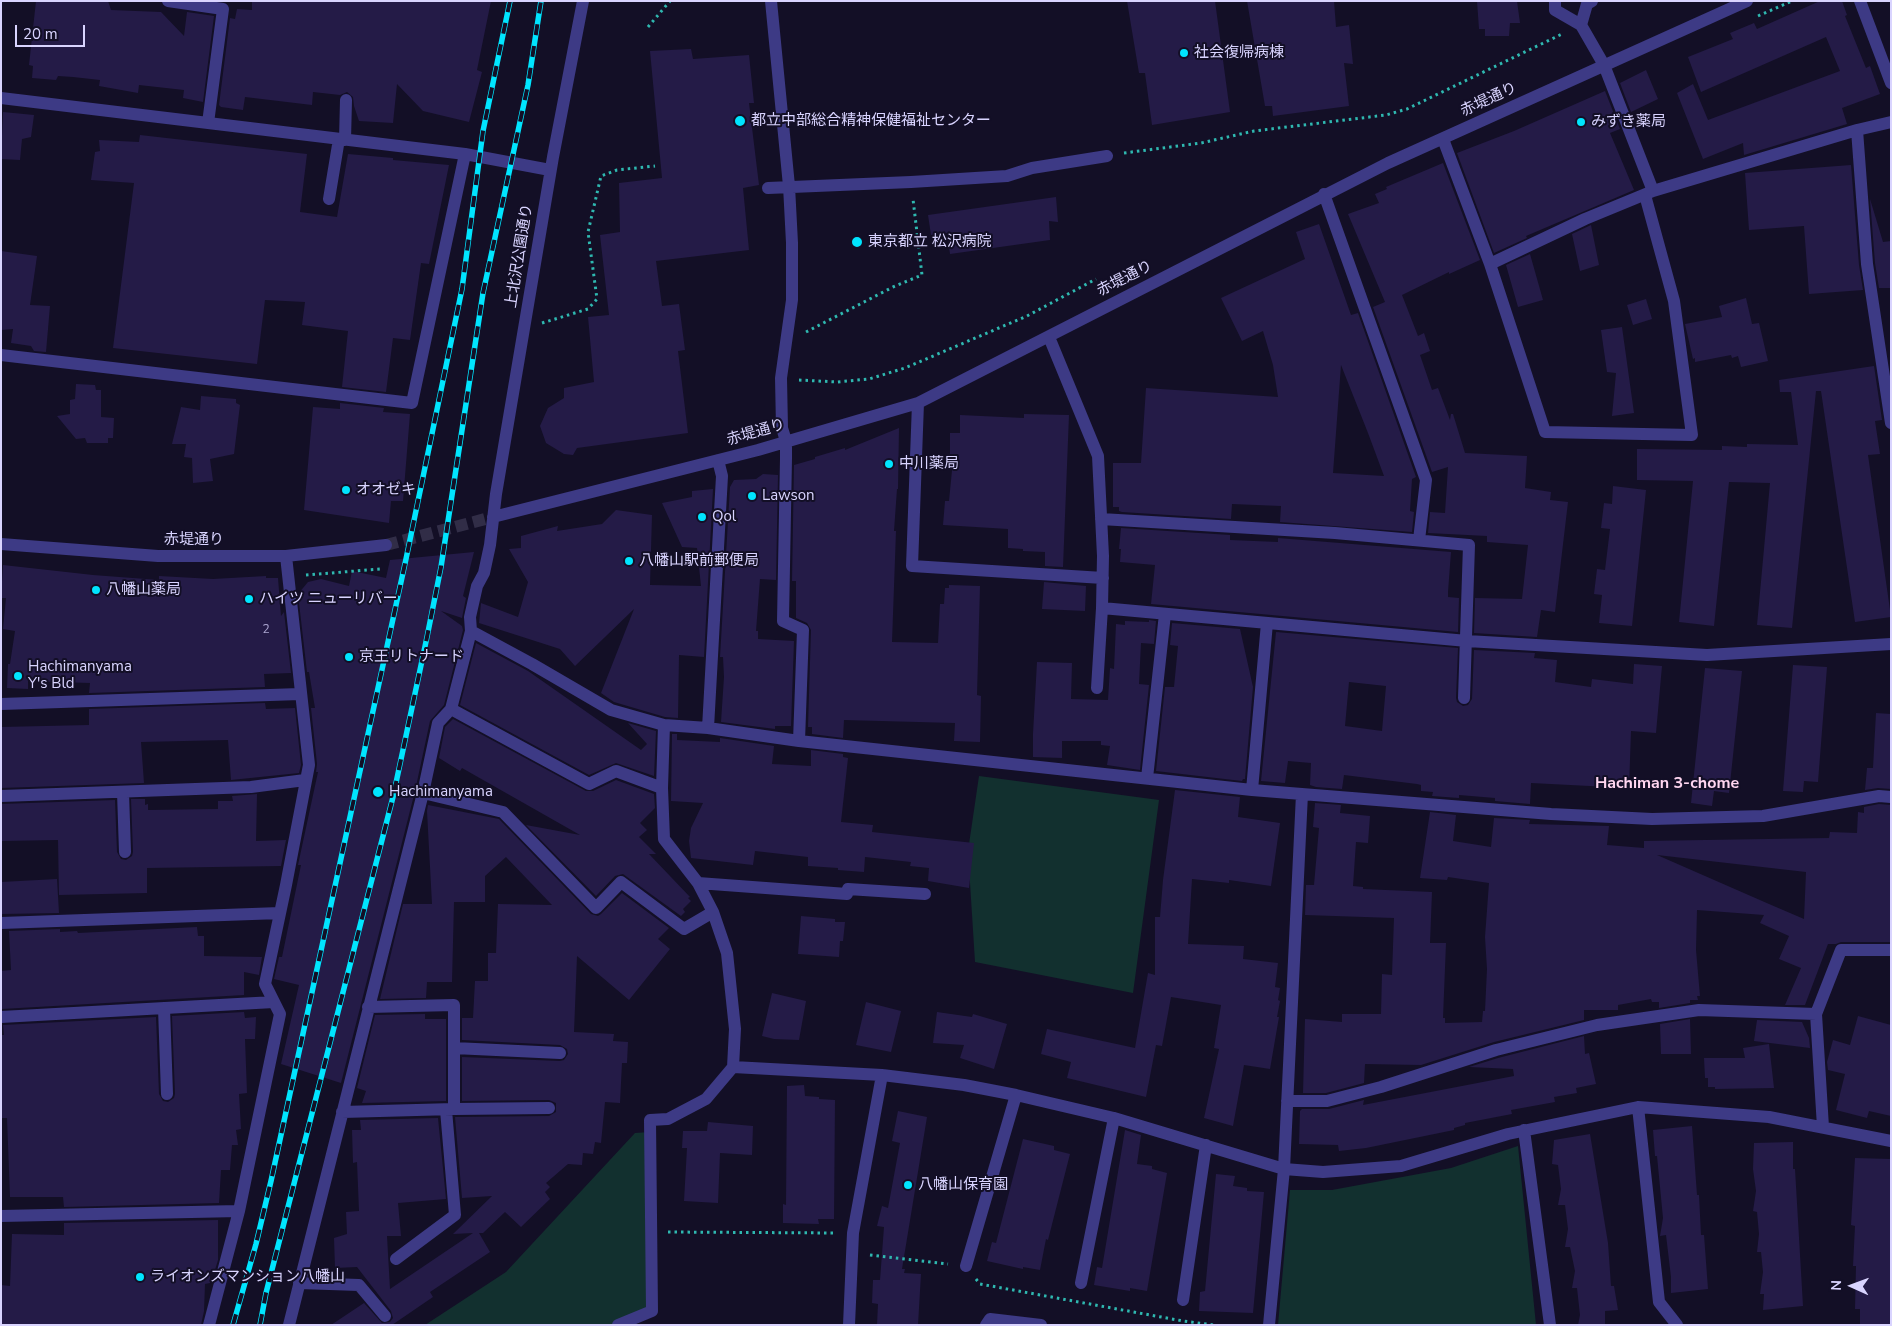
<!DOCTYPE html>
<html>
<head>
<meta charset="utf-8">
<style>
  body { margin:0 }
  #map { position:relative; width:1892px; height:1326px; overflow:hidden; background:#130f26; font-family:"Nunito Sans",sans-serif }
  canvas { display:block }
  .frame { position:absolute; inset:0; border:2px solid #d9d4ff; pointer-events:none }
  .north { position:absolute; left:1827px; top:1261px; width:50px; height:50px; -webkit-text-stroke:4px #130f26; paint-order:stroke; rotate:272deg; font-size:14px; font-weight:700; line-height:20px; text-align:center; color:#d9d4ff }
  .north::after { content:''; display:block; margin:auto; width:18px; height:22px; background:#d9d4ff; clip-path:polygon(50% 0,100% 100%,50% 72%,0 100%) }
  .scale { position:absolute; left:15px; top:25px; width:70px; height:22px; box-sizing:border-box; border:2px solid #d9d4ff; border-top:0; padding-left:6px; font-size:15px; line-height:18px; white-space:nowrap; color:#d9d4ff; -webkit-text-stroke:4px #130f26; paint-order:stroke }
</style>
</head>
<body>
<div id="map">
<canvas width="1892" height="1326"></canvas>
<div class="frame"></div>
<div class="north">N</div>
<div class="scale">20 m</div>
</div>
<script>
const ctx = document.querySelector('canvas').getContext('2d');
ctx.lineJoin = 'round';
function paint(path, color) { ctx.fillStyle = color; ctx.fill(path, 'evenodd'); }
function stroke(path, color, width, dash) { ctx.strokeStyle = color; ctx.lineWidth = width; ctx.lineCap = dash ? 'butt' : 'round'; ctx.setLineDash(dash || []); ctx.stroke(path); }
function drawText(font, color, halo, rows, align = 'center') {
  ctx.font = font + ' "Nunito Sans","Noto Sans JP",sans-serif'; ctx.lineWidth = 4; ctx.setLineDash([]); ctx.textBaseline = 'middle'; ctx.strokeStyle = halo; ctx.fillStyle = color; for (const [text, x, y, turn = 0] of rows) {
    ctx.save(); ctx.translate(x, y); ctx.rotate((+turn || 0) * Math.PI / 180); ctx.textAlign = isNaN(turn) ? turn : align; if (halo) ctx.strokeText(text, 0, 0); ctx.fillText(text, 0, 0); ctx.restore();
  }
}
paint(new Path2D(`
  M979,776l180,24 -26,193 -158,-31 -7,-111z
  M650,1132l2,179 -34,14h-193l81,-53 129,-139z
  M1518,1146l18,179h-258l12,-135h42l119,-22z`), '#12302f');
paint(new Path2D(`
  M36,1h72l3,9 50,2 23,24 3,-24 27,4 -11,86 -20,-4 1,-8 -45,-5 -1,8 -39,-7 1,-6 -27,-3 -15,-1 -2,4 -24,-2 1,-12 -4,-1z
  M252,1h239l-14,69 5,2 -13,50 -46,-11 -26,-27 -4,39 -34,-2 -5,-15 -1,-9 -6,-5 -7,3 -27,-3 -1,13 -67,-8 -2,13 -22,-3 -2,-2 11,-87 5,1 2,-10 15,1z
  M1127,1h88l15,111 -78,13 -7,-52h-6z
  M1247,1h87l2,26 13,-2 4,39 -9,-1 5,43 -76,10 -1,-10h-7z
  M1477,1h40l3,22h-10l-1,13h-24v-7h-6z
  M1820,1h22l5,14 -2,1 21,52 4,-2 10,28 -38,14 5,16 -103,31 -1,-12 -40,16 -26,-66 16,-9 15,36 132,-49 -14,-34 -125,55 -13,-35 45,-18 -3,-6 24,-10 3,6z
  M691,49l2,10 56,-4 5,48h-5l10,82 -16,3 6,62 -93,11 6,45 17,-2 6,46 -7,1 10,82 -111,15 -4,7 -9,-1 -18,-11 -6,-17 8,-18 16,-10v-10l30,-6 -6,-65 21,-2 -9,-80 20,-3 -1,-49 43,-5 -12,-127z
  M1646,70l12,29 -27,13 -11,-29z
  M1605,91l15,38 -10,4 24,57 -108,46 1,2 -33,15 -37,-100 57,-22z
  M3,112l31,3 -3,22 -9,2 -2,21 -19,-1z
  M140,135l167,19 -7,58 37,5 11,-63 45,4v2l56,5 -20,99 -8,-1 -11,77 -17,-2 -7,54 -44,-5 6,-56 -46,-6 3,-23 -40,-2 -8,64 -144,-16 21,-165 -43,-3 4,-28 5,-1 -1,-11 40,2z
  M1443,163l37,97 -31,14v-2l-47,23 16,41 6,-3 6,18 -10,4 12,35 6,-2 12,32 1,-6h2l12,39 62,3 -2,32 26,4 -1,8 18,2 -13,110 -14,-2 -4,27 -63,-4 1,-35 47,1 6,-54 -41,-3v-6l-59,-3 2,-21 15,1 3,-46 -16,5 -59,-165 12,-5 -37,-88 31,-11 -4,-9 12,-5 -1,-2z
  M1851,165l8,100 4,25 -54,4 -5,-68 -55,4 -4,-57z
  M1056,197l2,25 -9,-1 1,19 -100,14 -3,-21 -16,2 -3,-20z
  M1870,199l13,43 8,-1v47h-12l-4,-25z
  M1319,224l32,91 7,-2 58,164 -4,2 -2,32 4,1 -2,20 -132,-10 1,-16 -49,-2 -1,15 -109,-7 -3,-1v-4h-6v-44h28l5,-75 132,9 -5,-32 -10,-34 -21,10 -21,-43 84,-39 -9,-27zM1341,365l27,68 16,43 -51,-3z
  M1591,225l8,40 -19,6 -8,-37z
  M1,251l36,5 -7,49 20,1 -4,46 -12,-1 -3,-5 -20,-3 2,-14 -12,1z
  M1530,254l13,46 -25,7 -12,-42z
  M1746,298l6,26 7,-1 9,38 -27,6 -3,-11 -6,2 -1,-3 -36,7v-4l-2,1 -8,-35 37,-7 -3,-11z
  M1646,299l6,20 -19,6 -6,-20z
  M1622,327l12,86 -22,3 4,-43 -9,-1 -6,-42z
  M1874,366l8,54 -7,1 5,33 -12,1 23,162 -36,5 -34,-231h-5l-24,237 -35,-3 13,-142 -41,-1 -15,144 -35,-4 14,-141 -56,-1v-31l85,1v-4l25,1v-3l51,1 -7,-53h-11l-1,-12z
  M76,384l19,1 1,5h5v27l13,1 -1,20h-5v5h-21l-2,-5 -9,1 -19,-23 13,-2v-14l5,-1z
  M201,396l35,3v4l4,2 -6,49 -24,5 3,22 -20,2 -1,-25 -8,-1 2,-13h-14l9,-37 19,3z
  M340,403l44,5 -1,4 27,2 -7,87h-12l-2,22 -85,-13 9,-103 27,2z
  M1024,414l45,1 -6,152 -18,-1v-14l-22,-1v-2l-15,-1v-19l-65,-4 2,-24h4l4,-41h-3v-27h10v-18l64,3z
  M899,428l-1,61h-1l-3,42h2l-4,111 46,1 2,-39h4l1,-16h4v-3l31,1 -3,109 4,1 -1,46 -26,-1 1,-18 -111,-3 -1,18 -31,-4v-7h-4l3,-97 -4,-7 -11,-5v-37h-4l2,-116 21,-6v-2l30,-9v2z
  M763,474l15,1 -2,105 -16,-1 -4,52h2v8l36,2 -3,85h-16v3l-54,-7 3,-45 -1,-20h-3l10,-170 4,-7 22,-1z
  M1613,486l33,4 -14,136 -33,-3 3,-28 -8,-1 3,-25 8,1 5,-41 -9,-1 3,-25 8,1z
  M713,489l-9,168 -25,-2 -1,63 -13,-1 -51,-15 -13,-9 33,-84 -59,57 -15,-17 -81,-26 2,-20 37,14 10,-35 -19,-33 12,-1v-12l37,-10 -1,5 45,-7 14,-14 36,5 -2,70 51,1 -4,-38 -15,-1 -20,-44 30,-6v-6z
  M1121,528l109,7v5l48,2v-4l173,14 -3,40v5l11,1 -1,34 -307,-28 4,-39 -35,-3 1,-13h-2z
  M474,552l-11,44 3,2 -4,20 -21,-7 21,15 1,4 -19,75 -14,16 -15,70 -74,292 -60,-19 18,-79 -25,-6 5,-22h3l19,-92h-3l20,-93h-2l1,-8 -6,-56h4l-6,-36h-2l-9,-78 10,-12 13,-3 28,7 3,-15 34,7 4,-18z
  M3,565l90,10 66,5v-4l54,3 53,-3v2h12l3,38 3,-4 7,61 -27,1 1,13 -176,6 1,-10 -62,-2v8l-21,-1 1,-24h2l5,-33 -12,-2 3,-31h-5z
  M1044,582l42,4 -1,25 -43,-2z
  M1149,620l7,1 -2,23 -13,-1 -2,41 10,1 -9,85 -33,-5 3,-19 -9,-1v-4h-39v17l-29,-1v-23l4,-72 35,1 -1,36 37,1 2,-32 4,1 2,-45 9,1v-4l24,1z
  M1172,623l68,6 13,58 -8,92h-2l-1,2 -86,-10 9,-84h9l4,-41 -8,-1z
  M1276,632l182,16 -2,50 1,4 6,4 5,-1 4,-6 2,-49 61,3 -1,5 23,2 -2,22 36,5 1,-8 41,5 1,-20 28,2 -6,67 -25,-2 -2,57 -98,-5 -1,21 -35,-3v-3l-36,-3v3l-27,-2 1,-4 -12,-1v-6l-4,-1 -73,-9 -2,14 -26,-2 -6,-2 1,-22 -23,-2 -3,22 -24,-2zM1349,682l37,4 -4,45 -37,-5z
  M476,643l52,28 113,79 6,-6 -19,-21 28,8 -2,45 -38,-13 -27,12 -129,-70z
  M1793,665l34,2 -9,115 -14,-1 -1,11 -20,-1z
  M1705,668l37,3 -13,122 -15,-2 -2,15 -21,-3z
  M265,703l1,6 29,-1 6,57 -2,8 -68,7 -3,-40 -87,2 3,41 -143,5v-61l88,-2v-16z
  M1876,713l15,1v75l-13,-1 -13,2 2,-22h6z
  M453,719l133,72h7l23,-11 38,14 1,14 -15,15 7,7 -8,7 17,17h-7l41,43 -2,1 3,3 -8,8 2,3 -4,4 -58,-42 -8,2 -19,20 -70,-71 54,10 -118,-67 -2,3 -21,-13 6,-31z
  M672,734h5v6l43,2v-4l54,8 -2,18 39,2v-16l32,4v3l5,1 -7,64 32,3 -1,7 102,11 -5,45 -41,-7 1,-13 -19,-2 1,-4 -46,-5 -1,15 -26,-2v-2l-30,-2v-9l-53,-6 -2,14 -62,-7 -2,-17 2,-13 12,-25 -32,-2z
  M1175,790l65,7 -2,20 42,6 -9,63 -42,-6v3l-37,-4 -4,65 56,2 -1,13 35,4 -3,24 5,1 -2,12 2,1 -3,16h2l-9,52 -26,-4 -11,61 -29,-8 15,-69 -5,-1 7,-43 -50,-8 -9,49 -6,-1 -10,52 -79,-19 4,-16 -30,-8 6,-25 88,19 13,-75 7,2v-58h5l3,-37z
  M257,794l-1,47 30,-1 -5,26 -134,2v25l-88,2 -1,-55 -57,1v-37l114,-4 2,52 4,7 5,1 6,-4 1,-4 -2,-53h14v6l3,-1v6l70,-1v-8h15l-1,-5z
  M1315,803l26,2 -1,8 30,3 -2,27 -12,-1 -3,44 10,1v2l69,3 -2,51h16l-3,75h2v5l37,-1 1,-11h2l2,-42 -2,-32 4,-54 -41,-6 -1,3 -27,-2 10,-66 26,3 -3,26 38,6 3,-29 36,2 -1,4 80,2 -2,19 37,3v-7l185,-3 1,-6 27,1 1,-21 6,1v-6l15,-3 12,1v137h-50l-5,2h-8l-23,61h-20l16,-37 -22,-9 10,-23 -29,-13 4,-8 -67,-5 -1,40 4,46h-3l1,4h-8v3l-31,5v-6h-7l-1,-3 -33,6v5h-34v10l-90,22 -73,23 -56,-1 -1,19 -38,10h-23l2,-74 37,3v-8h39l1,-40 10,1 2,-57 -89,-3 1,-30h8l5,-57 -6,-1zM1657,855l149,17 -2,47 -35,-15z
  M428,805l71,14 92,95 7,2 3,-2 21,-21 47,35 -11,11 12,10 -41,51 -52,-44 -3,76 40,2 -1,7 15,1 -1,21h-5l-2,40 -15,-1 -4,41 -6,-1 -2,12 -10,-1 -1,12 -14,-1 -22,19 4,4 -5,5 5,7 -29,28 -16,-15 -22,21h-4l11,19 -60,40 3,5 -41,28h-61l33,-22 18,20 8,-1 3,-4 -2,-7 -34,-44 -22,1 -1,-30 13,-4 -1,-22 13,-1 -2,-49 -4,1 -1,-33h9l-1,-10 78,-2 8,81 -48,4 3,33h-14l3,53 83,-56 -20,1 39,-38 -30,2 -7,-81 94,-1 7,-4v-9l-7,-3 -87,1v-44l98,4 4,-1 4,-6 -1,-5 -7,-4 -98,-5v-22h11l2,-37h13v-28h8l2,-49 54,1 -46,-48 -21,19v26h-31l-2,80h-25l-1,16 -46,1 23,-95h29l-5,-93z
  M57,879l2,34 -58,1v-32z
  M801,916l34,3v3h10l-2,19h-3l-1,16 -41,-3z
  M197,927l1,9h6v20l58,1 -3,18 -15,-3v23l-242,14 -1,-38 10,-1 -2,-39 51,-2v3l17,-1 1,2z
  M772,993l34,8 -7,39 -25,-1 -12,-3z
  M866,1002l35,9 -10,41 -35,-7z
  M244,1012l1,6 11,-1 -1,22h-10l2,54 -8,1 2,35 -5,1 2,15h-6l-2,25h-9l-2,33 -155,4 -1,-10h-53l-3,-79h-6v-83h3l-1,-10 153,-8 3,77 4,7 5,1 6,-4 1,-4 -3,-78z
  M937,1012l35,5 1,-3 34,10 -13,45 -34,-11 4,-13 -31,-2z
  M425,1014v5h21v82l-84,2 4,-12 -9,-3 18,-73z
  M1858,1016l33,9v91l-22,-5 -2,7 -31,-8 9,-36 -17,-4 -1,-8 6,-22 17,5z
  M1690,1019l1,35h-30l-1,-30z
  M1757,1020l45,2 7,16 1,10 -56,-7z
  M1584,1036l1,18 4,-1 7,31 -20,4 1,5 -23,4 1,5 -44,8 1,4 -47,9v2l-11,3v2l-88,18 -27,3 -1,-6 -39,-1 1,-33 2,-2h27l35,-9 -1,5 151,-29 -1,-7 -44,-2 29,-9z
  M1769,1044l5,44 -59,1v-2h-7v-9h-3l-1,-20h41l-2,-10z
  M804,1085l1,11 14,1v2l16,1 -1,119h-16l1,5 -36,-1v-19l3,1 1,-119z
  M898,1111l29,6 -25,152h3l-1,4 17,1 -3,51h-41l1,-21 -6,-1 1,-23h7l4,-53 -7,-1 5,-20 6,2 12,-65 -8,-2z
  M708,1122l45,4 -1,29 -32,-2 -2,50 -34,-2 3,-53h-5l1,-17h24z
  M1692,1126l5,69h2l2,40h3l4,54 -37,4v-16l-5,-42 -6,1 3,-18 -6,-62h-2l-2,-26z
  M1125,1130l16,5 -4,29 15,2v3l15,4 -20,118 -17,-3v3l-36,-6 3,-18 5,1z
  M1590,1134l18,109 3,43h3l4,24 -13,1v14h-27l2,-10 -3,-27h-5l3,-17 -5,-24h-5l3,-18 -3,-24h-7l3,-16 -3,-24 -6,-1 2,-24z
  M1023,1139l31,7v4l16,4 -22,86 -2,-1 -6,31 -17,-3v2l-36,-8 5,-19 4,1z
  M1793,1142v27h2l8,137 -40,4 1,-16h-4l3,-22 -2,-20h-4l2,-18 -2,-22 -4,-1 3,-20 -3,-22 1,-26z
  M1855,1158l36,1v165l-31,1v-16h-5l1,-43h-3l2,-40 -4,-1z
  M1216,1174l19,2 -2,10 14,2v3l17,1 -11,121 -54,-2 1,-19 5,-1z
  M218,1220v40l-3,10 -5,1v12l-5,1 -1,27 -3,14h-200v-40l9,1 2,-52 52,1v-12z`), '#241b47');
stroke(new Path2D(`
  M386,545l107,-28`), '#312d47', 12, [12, 6]);
stroke(new Path2D(`
  M1758,16l34,-15
  M648,27l22,-26
  M1124,153l77,-10 53,-12 132,-16 21,-6 155,-75
  M542,323l46,-14 9,-10 -9,-67 13,-56 16,-6 38,-4
  M806,332l87,-45 29,-12 -9,-76
  M799,380l38,2 32,-3 36,-11 122,-52 69,-37
  M306,575l74,-6
  M668,1232l167,1
  M870,1255l78,9
  M976,1279l4,5 203,37 31,4`), '#2fb8b0', 3, [2.5, 4]);
stroke(new Path2D(`
  M168,1l55,8 -15,114
  M771,1l18,185 3,57v57l-11,78 1,50 4,13v17l-3,163 20,9 -4,111
  M1555,1v9l26,15 23,40 49,126
  M1860,1l31,82
  M1581,25l6,-21 5,-3
  M1,98l464,56 85,16
  M1857,130l10,134 24,159
  M1443,139l47,125 55,168 147,3 -18,-134 -29,-106
  M345,140l1,-40
  M768,188l143,-6 96,-6 25,-8 75,-12
  M1324,194l102,286 -7,60
  M329,199l10,-60
  M1490,264l95,-45 68,-28 204,-61 34,-8
  M1049,337l49,119 5,100 -1,52 365,33 240,14 184,-11
  M1,355l411,48 53,-249
  M918,403l-6,163 191,12
  M493,517l265,-67 160,-47 470,-240 359,-162
  M1101,519l234,14 134,12 -5,153
  M1,544l157,12h128l100,-11
  M471,631l61,33 79,46 53,15 44,3 91,13 453,49 299,24 101,5 111,-3 116,-20 12,1
  M1097,688l5,-80
  M1,704l299,-10
  M451,709l138,75 27,-13 46,17
  M708,728l14,-252 -4,-16
  M1147,778l18,-164
  M1252,790l15,-167
  M123,792l2,60
  M423,793l80,19 93,96 25,-26 63,47 29,-17
  M1,796l250,-9 54,-7
  M698,883l149,11 1,-5 77,5
  M1,923l279,-10
  M164,1008l3,86
  M1,1017l273,-15
  M454,1048l106,5
  M733,1067l149,8 82,10 52,10 98,23 170,51 39,3 78,-6 107,-32 130,-27 131,10 122,24
  M1287,1101h40l54,-14 115,-37 101,-25 102,-15 117,4
  M1638,1107l21,195 18,23
  M454,1109l95,-1
  M342,1112l112,-3v-104l-86,2
  M1823,1127l-7,-113 25,-64h50
  M1524,1130l26,195
  M1,1216l238,-5
  M396,1259l59,-44 -9,-105
  M966,1266l50,-171
  M299,1283l60,2 26,31
  M1081,1283l33,-165
  M1183,1300l23,-155
  M209,1325l30,-114 41,-197 -15,-30 21,-99 23,-120 -23,-209
  M289,1325l134,-532 15,-70 13,-14 20,-78 -1,-14 7,-31 7,-13 6,-28 6,-51 57,-337 30,-156
  M618,1325l34,-14 -2,-191 18,-1 38,-20 27,-32 2,-38 -8,-76 -14,-41 -15,-29 -34,-44 -2,-51 2,-63
  M849,1325l4,-92 29,-158
  M986,1325l4,-6 51,6
  M1269,1325l15,-156 18,-375`), '#3d3a85', 12);
const rail = new Path2D(`
  M233,1325l23,-81 15,-63 135,-622 56,-270 21,-158 27,-130
  M260,1325l6,-32 127,-496 34,-160 14,-70 42,-274 45,-208 13,-84`);
stroke(rail, '#00e5ff', 5.5);
stroke(rail, '#130f26', 4, [11]);
for (const [x, y, r, color] of [
  [1184,53,5,"#00e5ff"],
  [740,121,6,"#00e5ff"],
  [1581,122,5,"#00e5ff"],
  [857,242,6,"#00e5ff"],
  [889,464,5,"#00e5ff"],
  [346,490,5,"#00e5ff"],
  [752,496,5,"#00e5ff"],
  [702,517,5,"#00e5ff"],
  [629,561,5,"#00e5ff"],
  [96,590,5,"#00e5ff"],
  [249,599,5,"#00e5ff"],
  [349,657,5,"#00e5ff"],
  [18,676,5,"#00e5ff"],
  [378,792,6,"#00e5ff"],
  [908,1185,5,"#00e5ff"],
  [140,1277,5,"#00e5ff"]
]) { const dot = new Path2D(); dot.arc(x, y, r, 0, 2 * Math.PI); ctx.fillStyle = color; ctx.fill(dot); stroke(dot, '#130f26', 2); }
drawText('12px', '#aca6d1', null, [
  ["2",266,630]
]);
drawText('15px', '#d9d4ff', '#130f26', [
  ["社会復帰病棟",1194,53],
  ["都立中部総合精神保健福祉センター",751,121],
  ["みずき薬局",1591,122],
  ["東京都立 松沢病院",868,242],
  ["中川薬局",899,464],
  ["オオゼキ",356,490],
  ["Lawson",762,496],
  ["Qol",712,517],
  ["八幡山駅前郵便局",639,561],
  ["八幡山薬局",106,590],
  ["ハイツ ニューリバー",259,599],
  ["京王リトナード",359,657],
  ["Hachimanyama",28,667],
  ["Y's Bld",28,684],
  ["Hachimanyama",389,792],
  ["八幡山保育園",918,1185],
  ["ライオンズマンション八幡山",150,1277]
], 'left');
drawText('15px', '#d9d4ff', '#130f26', [
  ["赤堤通り",1489,100,-25],
  ["上北沢公園通り",520,256,-81],
  ["赤堤通り",1125,279,-27],
  ["赤堤通り",756,433,-16],
  ["赤堤通り",194,540]
]);
drawText('bold 16px', '#ffd6f0', '#130f26', [
  ["Hachiman 3-chome",1667,784]
]);
</script>
</body>
</html>
